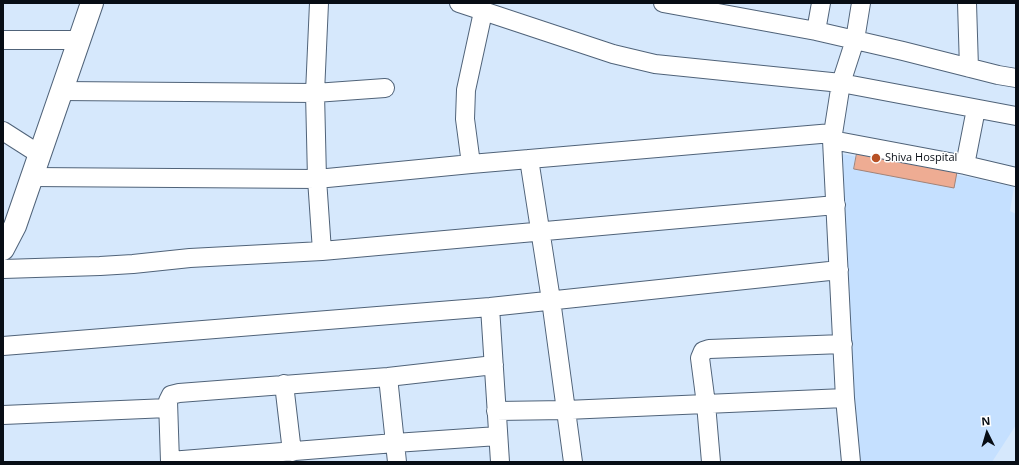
<!DOCTYPE html>
<html>
<head>
<meta charset="utf-8">
<style>
  body { margin:0 }
  #map { position:relative; width:1019px; height:465px; overflow:hidden; background:#d6e8fc; font-family:"Open Sans",sans-serif }
  canvas { display:block }
  .frame { position:absolute; inset:0; border:4px solid #070d15; pointer-events:none }
  .north { position:absolute; left:967px; top:413px; width:40px; height:40px; -webkit-text-stroke:3px #fff; paint-order:stroke; rotate:355deg; font-size:11px; font-weight:700; line-height:16px; text-align:center; color:#070d15 }
  .north::after { content:''; display:block; margin:auto; width:14px; height:18px; background:#070d15; clip-path:polygon(50% 0,100% 100%,50% 72%,0 100%) }
</style>
</head>
<body>
<div id="map">
<canvas width="1019" height="465"></canvas>
<div class="frame"></div>
<div class="north">N</div>
</div>
<script>
const ctx = document.querySelector('canvas').getContext('2d');
ctx.lineJoin = 'round';
function paint(path, color) { ctx.fillStyle = color; ctx.fill(path, 'evenodd'); }
function stroke(path, color, width, dash) { ctx.strokeStyle = color; ctx.lineWidth = width; ctx.lineCap = dash ? 'butt' : 'round'; ctx.setLineDash(dash || []); ctx.stroke(path); }
function drawText(font, color, halo, rows, align = 'center') {
  ctx.font = font + ' "Open Sans",sans-serif'; ctx.lineWidth = 3; ctx.setLineDash([]); ctx.textBaseline = 'middle'; ctx.strokeStyle = halo; ctx.fillStyle = color; for (const [text, x, y, turn = 0] of rows) {
    ctx.save(); ctx.translate(x, y); ctx.rotate((+turn || 0) * Math.PI / 180); ctx.textAlign = isNaN(turn) ? turn : align; if (halo) ctx.strokeText(text, 0, 0); ctx.fillText(text, 0, 0); ctx.restore();
  }
}
paint(new Path2D(`
  M837,153l136,25 41,9 -4,24 6,3v211l-24,37h-135z`), '#c5e0ff');
const building = new Path2D(`
  M857,153l100,19 -3,16 -100,-19z`);
paint(building, '#eeac93');
stroke(building, '#a28378', 1);
const street = new Path2D(`
  M319,3l-4,90 2,86 5,72
  M459,3l154,51 42,10 186,19 175,33
  M663,3l153,28 87,20 95,24 18,3
  M967,3l2,65
  M816,31l5,-28
  M3,40h76
  M61,91l254,2 70,-5
  M3,131l36,23
  M832,140l133,25 51,12
  M529,159l22,141 22,162
  M471,164l-6,-45 1,-29 17,-78
  M965,165l11,-56
  M32,177l285,2 154,-15 361,-31
  M3,269l97,-3 33,-2 57,-6 132,-7 514,-46
  M490,307l10,155
  M3,346l487,-39 349,-37
  M388,377l9,85
  M284,384l8,68
  M496,411l70,-1 279,-12
  M3,415l165,-7
  M170,461l225,-18 103,-7
  M170,462l-2,-61 3,-6 8,-2 209,-16 106,-12
  M711,462l-5,-58 -6,-46 3,-7 6,-2 134,-5
  M851,462l-6,-64 -13,-258 9,-57 14,-43 6,-37`);
const secondary = new Path2D(`
  M3,249l12,-23 77,-223`);
stroke(street, '#506379', 20);
stroke(secondary, '#506379', 24);
stroke(street, '#fff', 18);
stroke(secondary, '#fff', 22);
for (const [x, y, r, color] of [
  [876,158,5,"#b75125"]
]) { const dot = new Path2D(); dot.arc(x, y, r, 0, 2 * Math.PI); ctx.fillStyle = color; ctx.fill(dot); stroke(dot, '#fff', 1.5); }
drawText('11px', '#070d15', '#fff', [
  ["Shiva Hospital",885,158]
], 'left');
</script>
</body>
</html>
